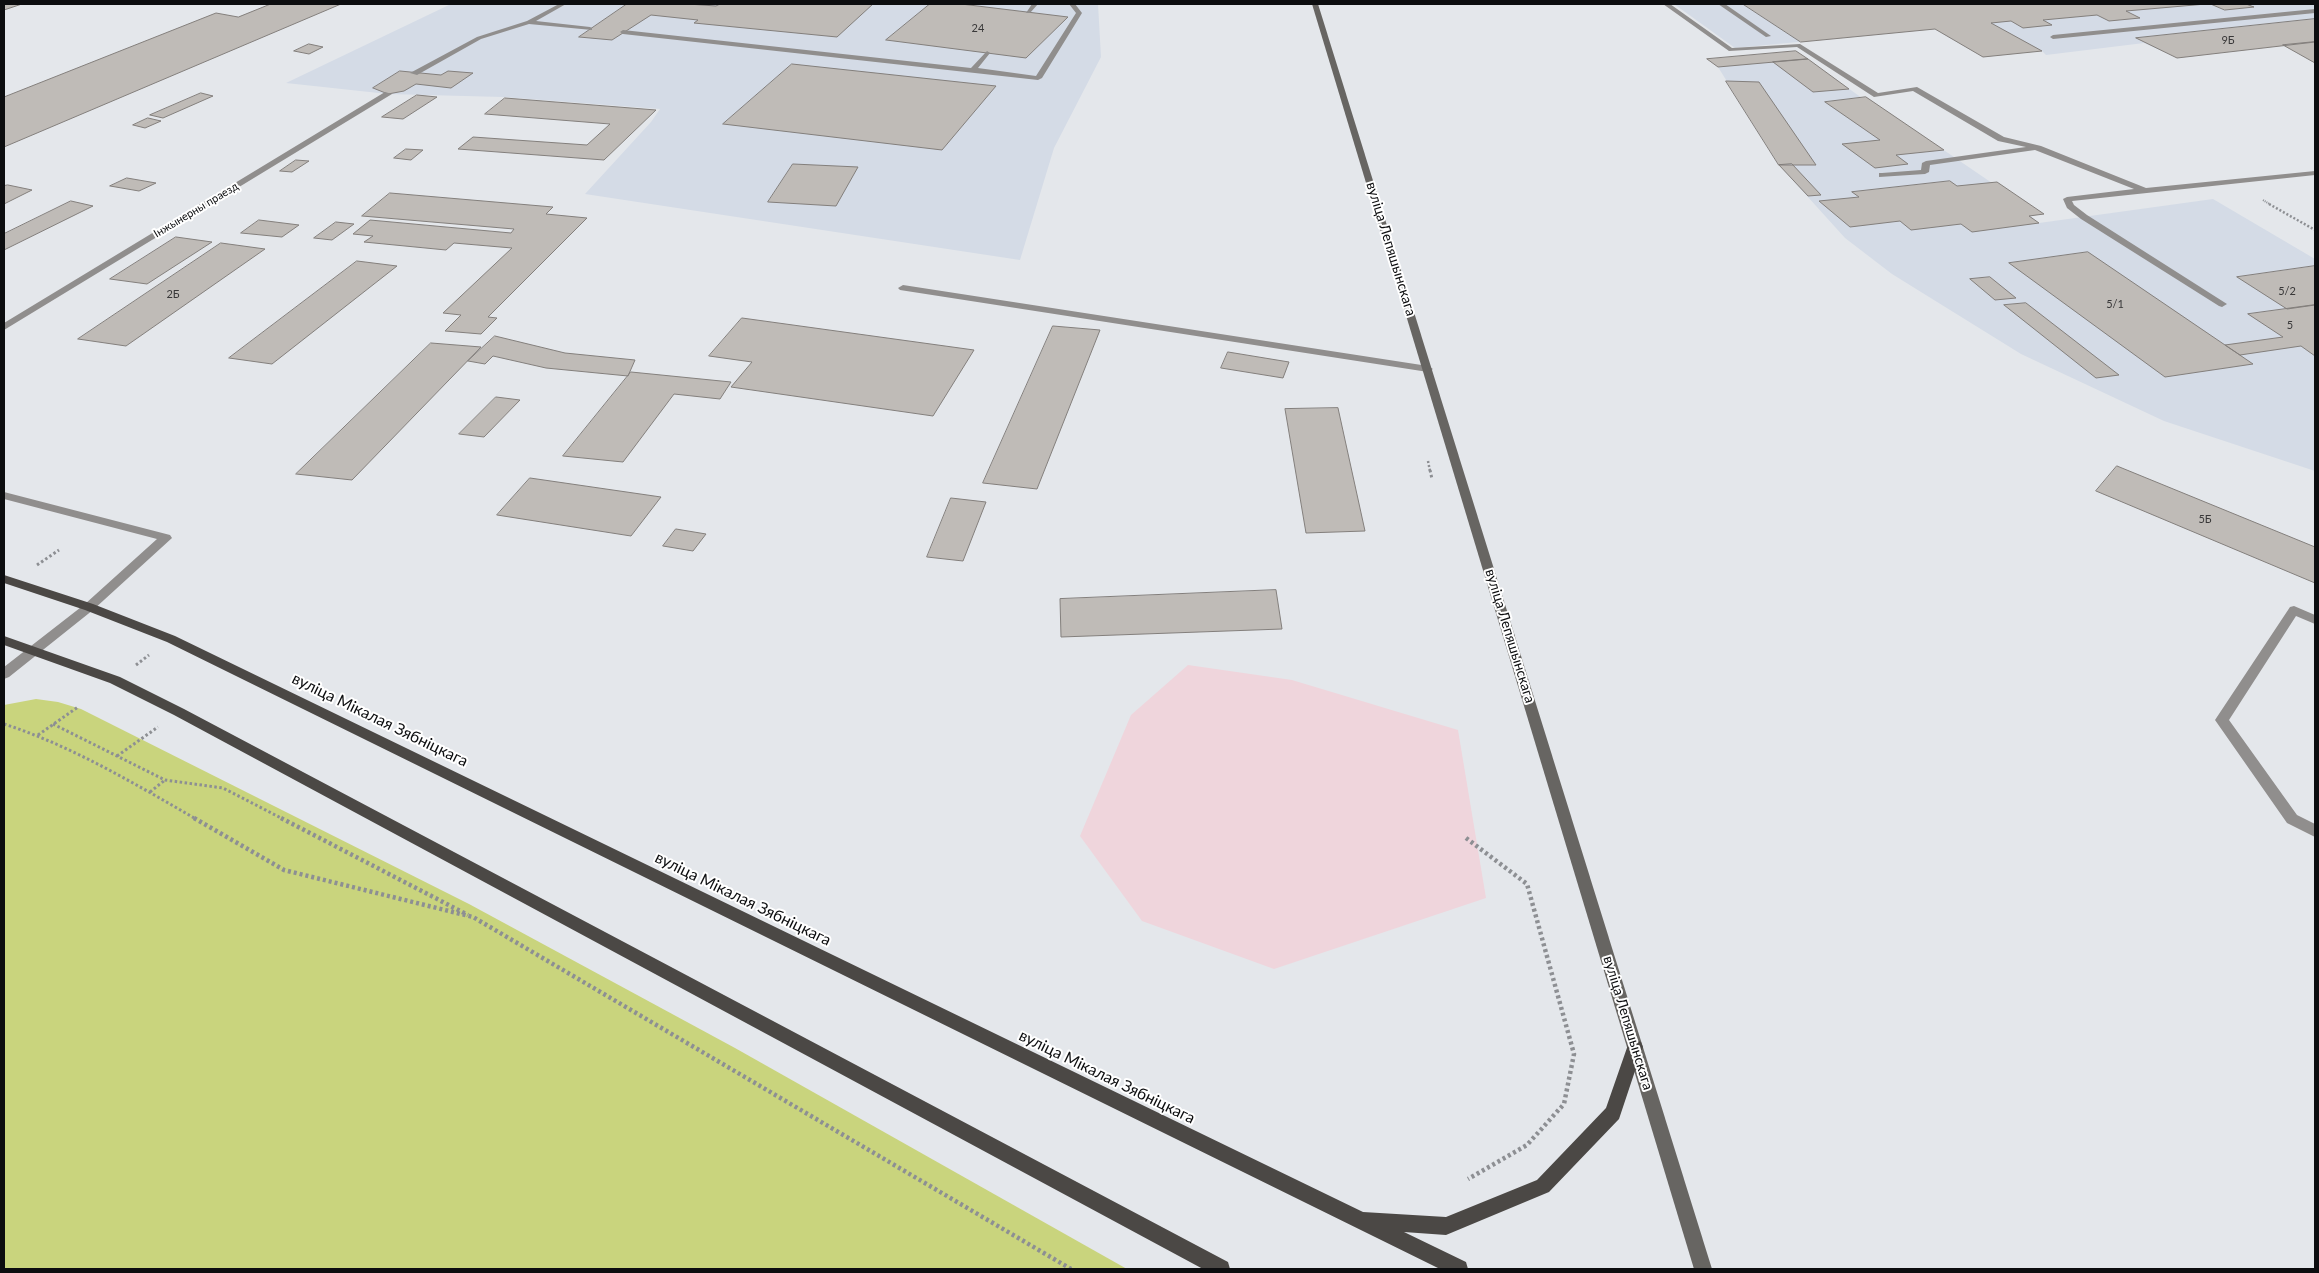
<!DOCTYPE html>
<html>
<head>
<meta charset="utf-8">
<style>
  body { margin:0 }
  #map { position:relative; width:2319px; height:1273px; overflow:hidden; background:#e4e7eb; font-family:Lato,sans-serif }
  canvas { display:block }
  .frame { position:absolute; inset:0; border:5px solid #0c0d0f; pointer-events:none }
</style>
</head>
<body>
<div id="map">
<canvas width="2319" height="1273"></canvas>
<div class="frame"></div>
</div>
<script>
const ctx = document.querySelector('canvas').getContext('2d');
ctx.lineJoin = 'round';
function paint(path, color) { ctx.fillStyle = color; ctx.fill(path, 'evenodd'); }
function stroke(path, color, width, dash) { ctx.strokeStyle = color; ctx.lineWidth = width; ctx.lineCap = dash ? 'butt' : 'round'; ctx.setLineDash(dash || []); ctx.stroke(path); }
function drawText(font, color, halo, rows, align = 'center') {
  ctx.font = font + ' Lato,sans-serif'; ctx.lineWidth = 4; ctx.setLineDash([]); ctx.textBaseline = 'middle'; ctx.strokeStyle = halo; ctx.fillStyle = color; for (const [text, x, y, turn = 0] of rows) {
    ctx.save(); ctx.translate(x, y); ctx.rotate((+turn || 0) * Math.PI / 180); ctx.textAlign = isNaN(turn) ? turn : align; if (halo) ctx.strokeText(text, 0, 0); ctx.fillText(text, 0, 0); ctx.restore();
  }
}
paint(new Path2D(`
  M1188,665l104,15 166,50 28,168 -212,71 -132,-48 -62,-85 51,-121z`), '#efd5dc');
paint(new Path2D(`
  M451,4h647l3,53 -47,91 -34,112 -435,-66 66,-72 9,-13 -157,-12 -115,-3 -102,-11z
  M1674,4h641v59l-32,-18 -106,13 -33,-15 -98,12 -4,-4 -59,6 -49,-28 -199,19z
  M1796,51l66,47 4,-1 126,86 47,40 174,-24 102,60v212l-151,-50 -143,-67 -129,-80 -47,-36 -66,-73 -61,-98 -11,-8z`), '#d4dbe6');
paint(new Path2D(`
  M36,699l22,3 23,7 388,195 266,144 392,221h-1123v-564z`), '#c9d47d');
const building = new Path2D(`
  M4,4h18l-18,6z
  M271,4h70l-337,143v-50l212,-84 22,4z
  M627,4h61l28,2 4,-2h153l-36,33 -143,-14 4,-3 -47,-5 -39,25 -33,-3z
  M930,4h31l107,13 -42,41 -140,-18z
  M1743,4h463l-80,7 14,7 -31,3 -12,-6 -54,5 9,5 -29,3 -12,-7 -20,2 51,28 -59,6 -48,-28 -134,13z
  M2211,4h35l8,3 -29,3z
  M2315,19v23l-138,16 -41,-20z
  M2315,42v21l-32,-18z
  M309,44l14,3 -14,7 -15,-3z
  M1796,51l12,8 -90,8 -11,-8z
  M1808,59l41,30 -36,3 -40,-30z
  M792,64l204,22 -54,64 -219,-26z
  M400,71l41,4 7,-4 25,2 -22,15 -35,-4 -12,7 -16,3 -15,-6z
  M1726,81l33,1 57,83h-37z
  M201,93l12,3 -50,22 -13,-3z
  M417,95l20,2 -34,22 -21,-2z
  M1866,97l78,53 -48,5 12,9 -33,4 -33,-24 38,-4 -55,-38z
  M505,98l151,12 -52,50 -146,-11 15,-12 114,8 23,-21 -125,-10z
  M148,118l13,3 -16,7 -12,-3z
  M406,149l17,1 -12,10 -17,-2z
  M296,160l13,1 -17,11 -12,-1z
  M793,164l65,3 -22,39 -68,-4z
  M1792,164l29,31 -13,1 -29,-31z
  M127,178l29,5 -17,8 -29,-5z
  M1950,181l7,5 40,-4 47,32 -15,2 10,7 -67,9 -11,-8 -50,6 -11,-9 -50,6 -31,-26 40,-4 -7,-5z
  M8,185l24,5 -28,14v-18z
  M390,193l163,14 -7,7 41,4 -99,99 9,1 -16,16 -36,-3 16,-16 -18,-2 69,-65 -58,-5 -8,7 -82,-8 9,-6 -20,-2 17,-14 141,13 3,-4 -152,-13z
  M71,201l22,5 -89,44v-16z
  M259,220l40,5 -17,12 -41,-4z
  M336,222l18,2 -22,16 -18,-2z
  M176,237l36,5 -65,42 -37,-5z
  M221,243l44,6 -139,97 -48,-7z
  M2088,252l137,93 28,19 -88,13 -156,-114z
  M357,261l40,5 -125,98 -43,-6z
  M2315,266v39l-28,4 -50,-32z
  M1990,277l26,21 -21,2 -25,-21z
  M2026,303l93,72 -23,3 -92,-73z
  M2315,305v51l-14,-10 -61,9 -15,-10 58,-8 -35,-23z
  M742,318l232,32 -41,66 -202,-29 21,-25 -43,-6z
  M1053,326l47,4 -63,159 -54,-6z
  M495,336l70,17 70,7 -7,16 -82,-8 -53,-12 -8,8 -17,-3z
  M431,343l50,4 -129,133 -56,-6z
  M1228,352l61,10 -6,16 -62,-10z
  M631,372l100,10 -11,17 -46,-5 -51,68 -60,-6z
  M496,397l24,3 -36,37 -25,-3z
  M1338,408l27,123 -59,2 -21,-124z
  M2117,466l198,81v36l-219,-92z
  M530,478l131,19 -30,39 -134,-21z
  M951,498l35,4 -23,59 -36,-4z
  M676,529l30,5 -13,17 -30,-5z
  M1276,590l6,39 -221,8 -1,-38z`);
paint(building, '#bfbbb7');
stroke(building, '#837f7c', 1);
stroke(new Path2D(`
  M2263,200l8,5`), '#8d8f93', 2, [1, 1]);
stroke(new Path2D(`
  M2269,204l46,26
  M1428,461l2,10`), '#8d8f93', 2.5, [2, 2]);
stroke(new Path2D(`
  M1430,470l2,9
  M37,565l22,-15
  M136,665l13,-10
  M4,724c68,22 131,60 192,95
  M53,724l112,56 58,8 60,31
  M38,735l40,-28
  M117,756l41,-29
  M150,792l15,-12`), '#8d8f93', 3, [2.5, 2.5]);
stroke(new Path2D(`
  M194,818l90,52 189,47 598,352
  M281,818l187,97
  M1466,838l61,46 47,170 -10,50 -37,41 -59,34`), '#8d8f93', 4.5, [3, 3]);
paint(new Path2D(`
  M559,4h7l-30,17 54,6 2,1v2l-63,-6 -48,15 -64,36 -7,-2 67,-36 50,-16z
  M1032,4h6l-8,9h-4z
  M1069,4h6l7,9 -40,65 -4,2 -415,-46 -3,-2 3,-2 348,38 16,-17 3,2 -12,15 58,8 40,-63z
  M1663,4h7l62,44 68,-4 78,49 39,-6 87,50 37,9 105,42 169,-17v4l-243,26 2,4 13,10 140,89 -5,3 -3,-1 -138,-87 -14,-11 -4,-9 4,-2 67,-8 -99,-39 -105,15 -1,7 -4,2 -46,3v-4h3l39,-3 1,-7 4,-2 100,-14 -28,-6 -85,-50 -39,6 -77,-50 -68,4z
  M1718,4h7l46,32 -5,1z
  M2315,9v4l-262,26 -3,-2 3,-2z
  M903,285l525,81 5,3 -5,3 -528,-82 -2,-2z
  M2294,606l21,9v9l-19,-8 -67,104 68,95 18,9v13l-28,-14 -72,-103 75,-113z`), '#908e8d');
paint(new Path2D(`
  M385,92l7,2 -388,236v-7z
  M4,492l166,43 2,3 -79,72 -84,67 -5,2v-12l81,-63 72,-65 -153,-40z`), '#908e8d');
paint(new Path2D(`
  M1312,4h6l394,1265h-18z`), '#676562');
paint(new Path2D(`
  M4,575l89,29 82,32 1188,576 83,5 91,-37 69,-72 23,-66 6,-3 6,3 2,5 -24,72 -70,73 -103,43 -42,-3 62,30 2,7h-28l-1273,-627 -82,-32 -81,-27z
  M4,636l116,41 64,32 1044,553 2,7h-27l-1029,-554 -64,-32 -106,-38z`), '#4b4845');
drawText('11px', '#393839', null, [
  ["24",978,28],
  ["9Б",2228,40],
  ["5/2",2287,291],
  ["2Б",173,294],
  ["5/1",2115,304],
  ["5",2290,325],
  ["5Б",2205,519]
]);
drawText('11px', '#0c0d0f', '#fff', [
  ["Інжынерны праезд",196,210,-31]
]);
drawText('14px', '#0c0d0f', '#fff', [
  ["вуліца Лепяшынскага",1391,249,73],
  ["вуліца Лепяшынскага",1510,636,73],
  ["вуліца Лепяшынскага",1628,1023,73]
]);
drawText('16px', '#0c0d0f', '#fff', [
  ["вуліца Мікалая Зябніцкага",380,720,26],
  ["вуліца Мікалая Зябніцкага",743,899,26],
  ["вуліца Мікалая Зябніцкага",1107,1077,26]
]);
</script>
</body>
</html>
